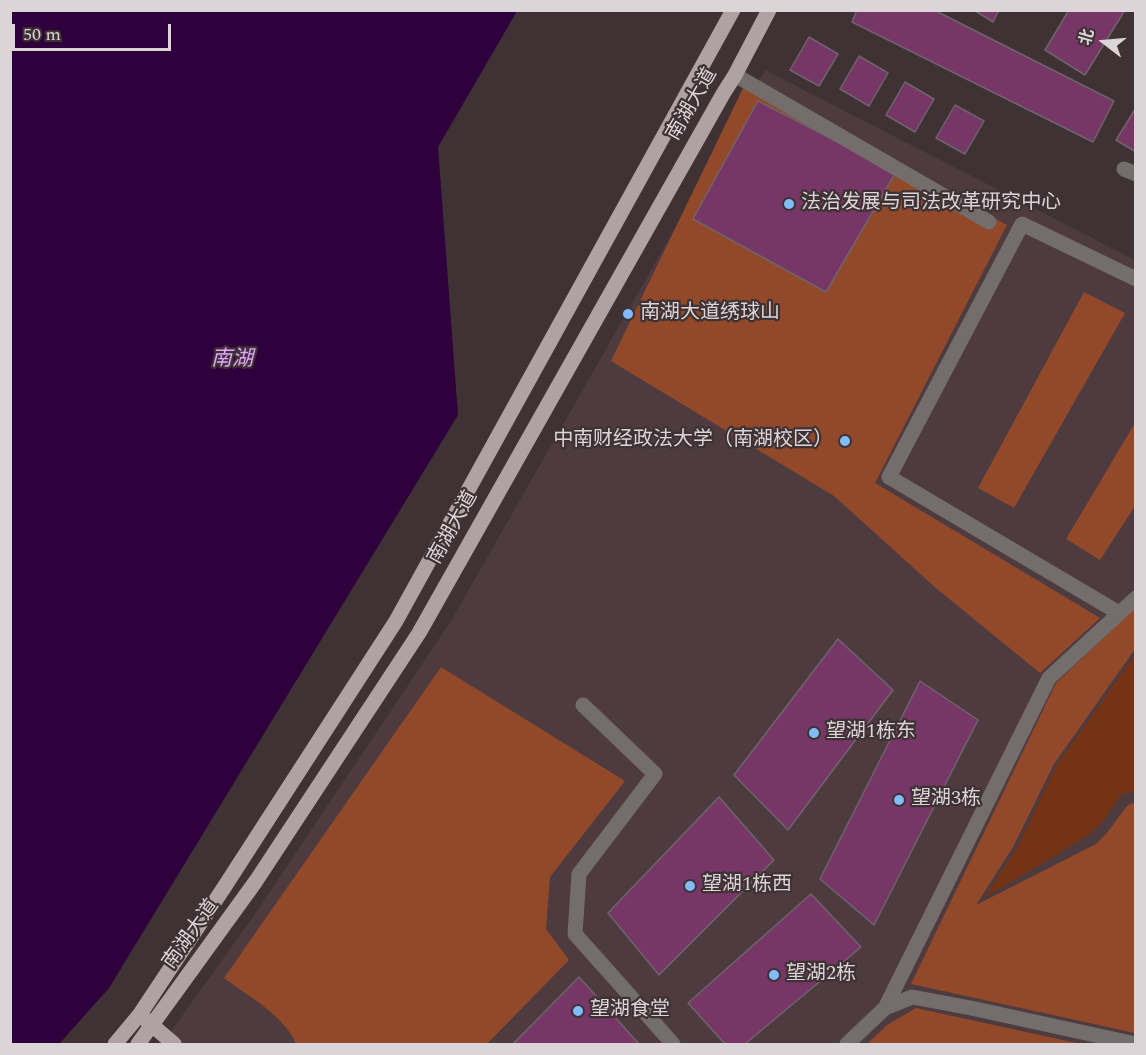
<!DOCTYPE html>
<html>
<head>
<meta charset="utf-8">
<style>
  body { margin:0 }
  #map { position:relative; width:1146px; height:1055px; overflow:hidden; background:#3e3235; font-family:Spectral,"Noto Sans SC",serif }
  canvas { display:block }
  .frame { position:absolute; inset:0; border:12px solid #dcd5d7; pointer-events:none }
  .north { position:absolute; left:1074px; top:12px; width:60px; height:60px; -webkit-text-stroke:4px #3e3235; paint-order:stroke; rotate:286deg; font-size:16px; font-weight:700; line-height:24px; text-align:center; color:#dcd5d7 }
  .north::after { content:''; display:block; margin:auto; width:21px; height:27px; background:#dcd5d7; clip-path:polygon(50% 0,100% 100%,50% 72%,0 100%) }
  .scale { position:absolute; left:12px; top:24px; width:159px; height:27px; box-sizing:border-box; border:3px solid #dcd5d7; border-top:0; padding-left:8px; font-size:18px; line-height:21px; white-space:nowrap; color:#dcd5d7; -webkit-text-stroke:4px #3e3235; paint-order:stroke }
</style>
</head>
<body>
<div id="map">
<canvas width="1146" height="1055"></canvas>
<div class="frame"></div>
<div class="north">北</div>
<div class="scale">50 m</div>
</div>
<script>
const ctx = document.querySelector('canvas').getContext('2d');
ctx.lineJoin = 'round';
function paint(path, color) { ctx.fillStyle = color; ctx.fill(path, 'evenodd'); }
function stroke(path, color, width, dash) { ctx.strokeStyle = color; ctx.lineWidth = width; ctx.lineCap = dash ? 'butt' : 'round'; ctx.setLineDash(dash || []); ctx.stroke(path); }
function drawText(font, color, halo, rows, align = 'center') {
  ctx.font = font + ' Spectral,"Noto Sans SC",serif'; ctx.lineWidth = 4.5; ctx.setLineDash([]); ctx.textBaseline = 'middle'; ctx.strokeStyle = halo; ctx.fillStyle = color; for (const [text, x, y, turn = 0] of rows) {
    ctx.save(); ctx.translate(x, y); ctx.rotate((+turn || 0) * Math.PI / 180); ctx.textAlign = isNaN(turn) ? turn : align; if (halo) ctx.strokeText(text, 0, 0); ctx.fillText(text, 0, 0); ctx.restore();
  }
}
paint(new Path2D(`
  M765,70l370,190v784h-973l93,-130 196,-293z`), '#4d3b40');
paint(new Path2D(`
  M1135,655v137h-5l-10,4 -16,24 -14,14 -45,28 -60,35 32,-49 40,-83z`), '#753315');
paint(new Path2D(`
  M745,84l262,141 -132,258 225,135 -60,55 -103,-84 -103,-93 -223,-135z
  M1084,292l41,21 -111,195 -36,-20z
  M1135,423v83l-35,54 -34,-21z
  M1135,608v41l-81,115 -41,83 -37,58 120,-61 10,-10 21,-28 5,-3 3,1v229l-224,-49 145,-301z
  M441,667l184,114 -75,96 -4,52 23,31 -82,84h-191c-12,-29 -47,-47 -72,-66z
  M916,1008l165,36h-214l20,-19z`), '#924929');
paint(new Path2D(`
  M10,11h507l-79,136 20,268 -349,573 -50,56h-49z`), '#2e013c');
const building = new Path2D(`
  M857,10h77l180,91 -21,41 -241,-120z
  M974,10h25l-6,12z
  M1069,10h56l-40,65 -40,-25z
  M809,37l29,17 -19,32 -29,-16z
  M859,56l29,17 -19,33 -29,-17z
  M905,82l29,17 -19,33 -29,-17z
  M758,101l138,71 -70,120 -133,-73z
  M955,105l29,16 -19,33 -29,-16z
  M1136,108v44l-20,-12z
  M838,639l55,51 -105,140 -54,-55z
  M920,681l58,39 -104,205 -54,-46z
  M719,797l55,63 -115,115 -51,-62z
  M811,894l50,53 -116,97h-20l-37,-41z
  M579,977l60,67h-126z`);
paint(building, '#763666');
stroke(building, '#6f646b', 1.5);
stroke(new Path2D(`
  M735,75l254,147
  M1124,169l12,5
  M1119,613l-230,-136 133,-253 114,55
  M583,705l72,69 -76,100 -4,60 98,110
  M885,1008l164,-330 87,-80
  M847,1044l38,-36 27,-11 59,11 165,36`), '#736d6c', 15);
stroke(new Path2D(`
  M145,1019l29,25
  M115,1044l25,-30 85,-128 171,-265 337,-611
  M138,1044l118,-163 163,-248 304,-539 12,-19 34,-65`), '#afa2a2', 15);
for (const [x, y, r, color] of [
  [789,204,6,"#82bcfa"],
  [628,314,6,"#82bcfa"],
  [845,441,6,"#82bcfa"],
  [814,733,6,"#82bcfa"],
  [899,800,6,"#82bcfa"],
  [690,886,6,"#82bcfa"],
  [774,975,6,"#82bcfa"],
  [578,1011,6,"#82bcfa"]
]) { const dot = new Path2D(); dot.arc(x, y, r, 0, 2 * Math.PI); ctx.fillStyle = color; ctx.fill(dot); stroke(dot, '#3e3235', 2); }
drawText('20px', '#dcd5d7', '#3e3235', [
  ["南湖大道",693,105,-60],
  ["南湖大道",454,528,-61],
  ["南湖大道",192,935,-54]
]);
drawText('20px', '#dcd5d7', '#3e3235', [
  ["法治发展与司法改革研究中心",801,204],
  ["南湖大道绣球山",640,314],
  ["中南财经政法大学（南湖校区）",833,441,"right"],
  ["望湖1栋东",826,733],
  ["望湖3栋",911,800],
  ["望湖1栋西",702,886],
  ["望湖2栋",786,975],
  ["望湖食堂",590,1011]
], 'left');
drawText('italic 21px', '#e4a4fd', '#3e3235', [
  ["南湖",232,361]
]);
</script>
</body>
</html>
